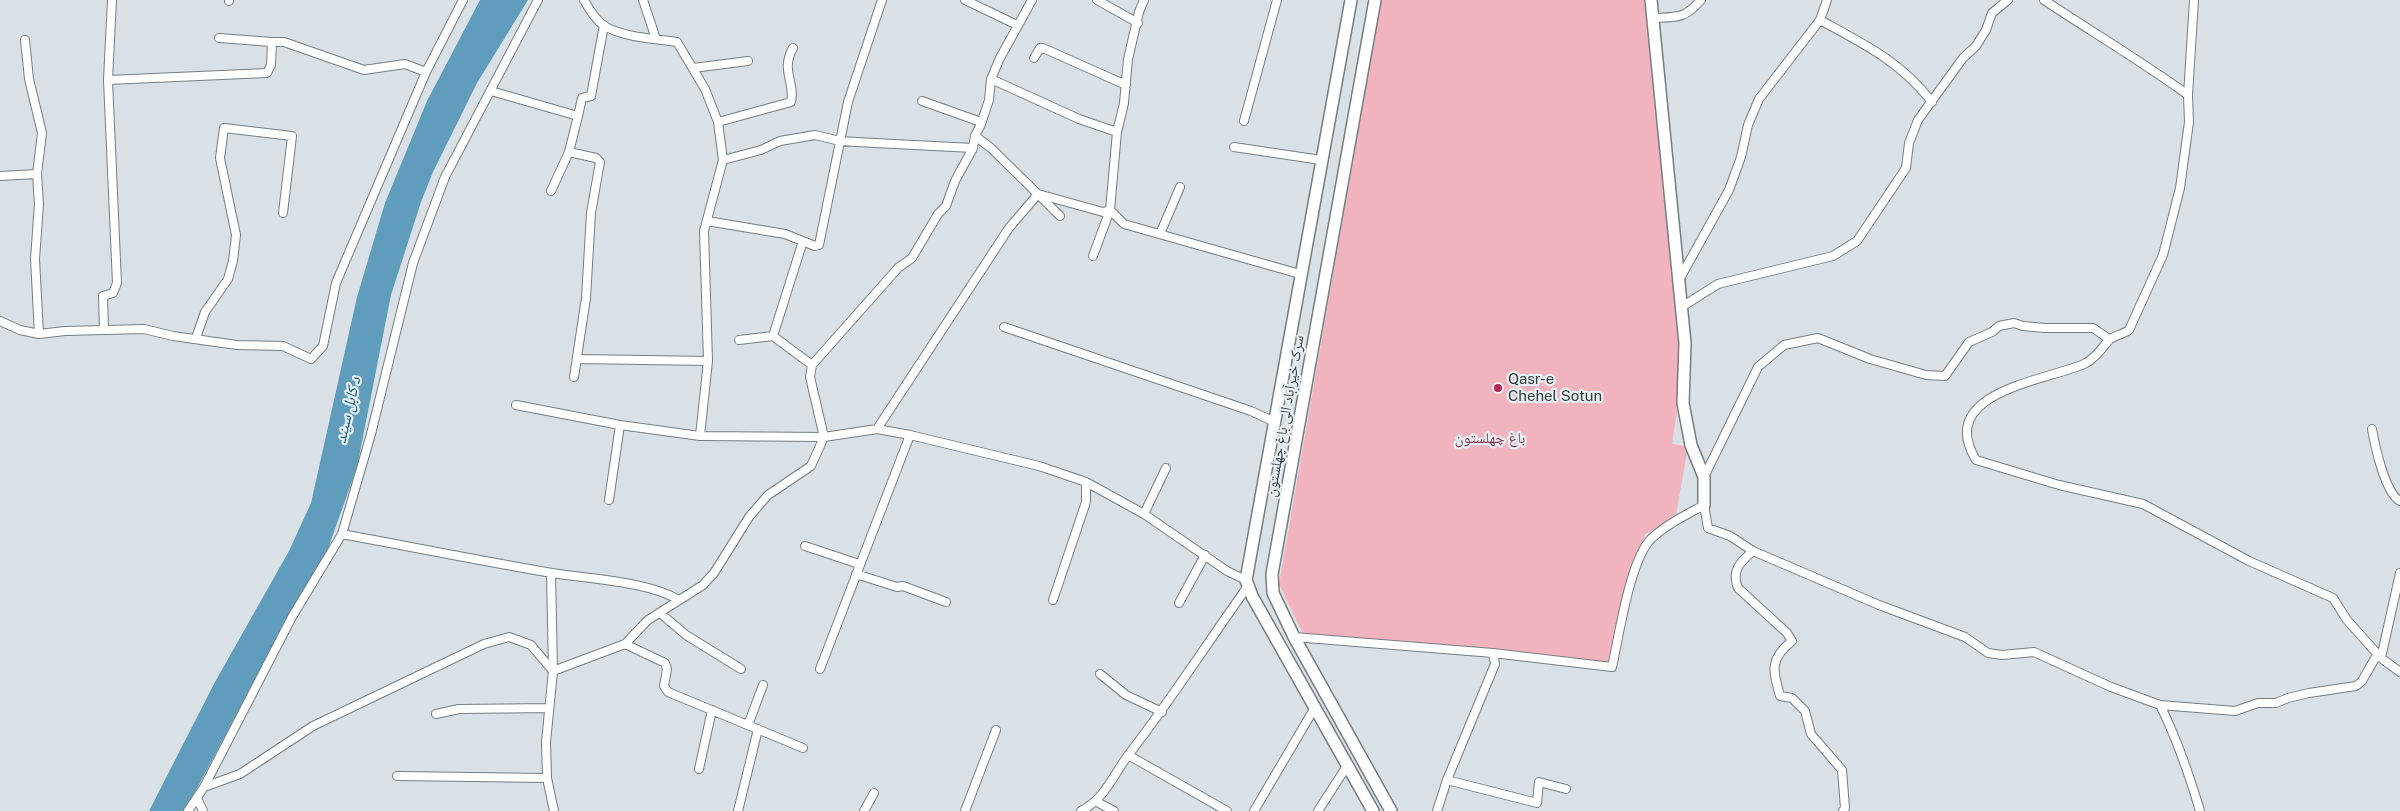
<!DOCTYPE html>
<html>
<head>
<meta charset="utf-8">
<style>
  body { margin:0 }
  canvas { display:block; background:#d9e1e7 }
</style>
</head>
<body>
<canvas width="2400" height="811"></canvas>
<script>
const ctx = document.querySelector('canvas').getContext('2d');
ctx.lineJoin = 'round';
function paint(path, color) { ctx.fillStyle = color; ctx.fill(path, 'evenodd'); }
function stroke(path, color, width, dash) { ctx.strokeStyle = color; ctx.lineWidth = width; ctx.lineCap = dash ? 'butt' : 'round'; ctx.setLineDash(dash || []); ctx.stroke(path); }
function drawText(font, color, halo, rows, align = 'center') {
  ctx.font = font + ' "Public Sans","Noto Naskh Arabic",sans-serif'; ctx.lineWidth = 4.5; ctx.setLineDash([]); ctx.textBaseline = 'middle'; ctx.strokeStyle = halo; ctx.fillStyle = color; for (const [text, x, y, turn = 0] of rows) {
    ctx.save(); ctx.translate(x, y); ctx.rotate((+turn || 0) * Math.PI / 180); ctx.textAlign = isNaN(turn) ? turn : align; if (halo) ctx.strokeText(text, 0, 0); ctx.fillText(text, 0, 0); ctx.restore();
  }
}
paint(new Path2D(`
  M1381,0h263l39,374 -11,70 16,2 -13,75 -30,13 -34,131 -306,-27 -26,-54z`), '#f1b4bf');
paint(new Path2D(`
  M480,0h48l-51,83 -44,89 -12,30 -30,93 -34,172 -33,93 -40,65 -99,186h-36l66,-129 74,-131 22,-48 46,-206 28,-94 42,-102z`), '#609cbc');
const street = new Path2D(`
  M229,0v1
  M584,0c5,9 11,19 19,25 17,12 54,14 74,17l28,47 13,33 5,38 -19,71 4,130 -8,75
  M643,0l13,39
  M965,0l52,25
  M1097,0l41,23
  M2044,0c48,32 97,61 144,95
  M2194,0l-6,95 1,27 -9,66 -17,67 -34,75c-5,4 -16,6 -20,10 -7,8 -14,19 -25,24 -39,17 -149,28 -108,96l83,25 84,19 106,57 84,37 14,22 34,38 19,14
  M1653,18c25,-1 31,1 48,-18
  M1820,20c44,24 80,41 112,82
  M219,38l53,4
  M25,40l4,39 13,54 -5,41 2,30 -4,55 4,75
  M1034,58l6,-10h3l83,37
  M693,68l55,-7
  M991,79l88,40 38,13
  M108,80l159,-7 4,-8 1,-23h12l80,28 41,-6 21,8
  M491,91l87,25 -9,36 -18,39
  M922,101l59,21
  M578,116l4,-18 9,-2 13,-71
  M1244,121l33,-121
  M718,122l73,-20c5,-19 -11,-31 2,-54
  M975,136l16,12 69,68
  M1234,147l87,13
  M569,152l27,6 4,4 -9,51 -5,85 -12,79
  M723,160l38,-10 19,-9 35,-6 25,6 35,2 98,5
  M0,176l37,-2
  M1110,210l14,14 176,50
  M707,221l78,13 30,12 4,-1 29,-143 34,-102
  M1160,234l20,-47
  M1093,256l17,-46 7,-78 7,-29 4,-44 11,-47 5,-12
  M1679,280l50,-90 12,-33 7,-32 11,-26 61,-79 7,-20
  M1680,308l38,-24 115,-28 24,-15 49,-73 3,-25 9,-23 45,-62 13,-12 10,-16 6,-17 16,-13
  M0,321l20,9 19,4 26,-3 79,-2 29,7 64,9 46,1 28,13 12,-13 13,-63 90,-211 37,-72
  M1004,327l247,84 24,11
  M104,330l-1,-34 10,-3 4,-10 -9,-203 4,-80
  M773,336l30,-95
  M196,338l9,-26 23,-33 5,-18 3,-26 -16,-77 4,-30 68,8 -9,77
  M739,340l34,-4 39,29
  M578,359l130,2
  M516,405l104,20 80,11 124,1 53,-8 33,6 129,31 47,16 58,32 83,57 19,9
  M877,429l132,-201 29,-34 65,18 7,-2
  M2372,429c3,17 13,64 28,72
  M1704,477l54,-110 26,-22 34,-7 52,21 56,16 19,1 24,-34 23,-10 7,-6 15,-3 9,3 22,2h48l16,11
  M609,500l11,-75
  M1144,514l22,-46
  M342,534c70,13 140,27 210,39 37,6 95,8 127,27
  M805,546l54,18
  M1753,551c-13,11 -22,20 -15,37l49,45 5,8c-23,18 -19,30 -12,55l12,2 13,13 6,23 31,36 3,38 -2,3
  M551,573l2,98 -7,71 1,36 7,33
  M856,574l41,13 6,-1 43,16
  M1053,600l33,-98v-20
  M1179,603l26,-48
  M660,613l26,22 55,34
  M1294,637l199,16 119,14c7,-30 18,-109 40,-129 15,-14 34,-23 52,-33l4,23 22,8 23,15 126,54 86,32 23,16 14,2 32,-3 77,35 49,18c17,34 29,69 40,106
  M625,644l40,19 2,6 -3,17 4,6 135,56
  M2381,658l19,-85
  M820,669l90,-234
  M553,671l72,-27 23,-24 55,-35 11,-12 35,-56 19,-22 43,-29 13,-29 -14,-60 2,-12 86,-97 14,-10 26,-44 8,-8 9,-25 18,-33 2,-12 6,-12 8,-24 2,-21 9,-21 32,-58
  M1100,674l26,21 36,17
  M2160,705l75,6 23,-8h18l12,-5 21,-5 47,-7 6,-5 16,-28
  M436,714l23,-5 90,-1
  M748,725l15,-40
  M1128,755l99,56
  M699,769l13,-59
  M397,776l150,2
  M1447,780l90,23 2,-21 27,7
  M204,787l36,-13 73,-48 171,-82 25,-7 22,8 22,26
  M197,798l6,13
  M1097,802l17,9
  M188,811l16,-24 88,-170 50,-83 29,-100 42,-171 32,-86 93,-177
  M738,811l20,-82
  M864,811l10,-18
  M965,811l31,-81
  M1081,811c25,-13 32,-36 48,-57 42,-54 79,-112 119,-168
  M1254,811l60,-102
  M1318,811l29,-45
  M1437,811l10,-31 48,-116 -2,-11`);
const secondary = new Path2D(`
  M1351,0l-105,580 6,16 121,215
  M1375,0l-103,574 1,19 21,44 97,174
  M1651,0l34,343 -2,60 8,42 13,32v28`);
stroke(street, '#757d82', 10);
stroke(secondary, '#757d82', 14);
stroke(street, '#fff', 8);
stroke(secondary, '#fff', 11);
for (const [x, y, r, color] of [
  [1498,388,5,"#b52555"]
]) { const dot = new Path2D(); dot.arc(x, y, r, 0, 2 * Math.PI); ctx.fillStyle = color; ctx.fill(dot); stroke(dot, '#e6eff4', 2); }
drawText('15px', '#373a3c', '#e6eff4', [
  ["Qasr-e",1508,379],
  ["Chehel Sotun",1508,396]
], 'left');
drawText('15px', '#373a3c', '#e6eff4', [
  ["سرک خیرآباد الی باغ چهلستون",1285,416,-80]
]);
drawText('15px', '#813347', '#e6eff4', [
  ["باغ چهلستون",1490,438]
]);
drawText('italic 16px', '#085879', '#e6eff4', [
  ["د کابل سيند",348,410,-77]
]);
</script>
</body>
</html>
